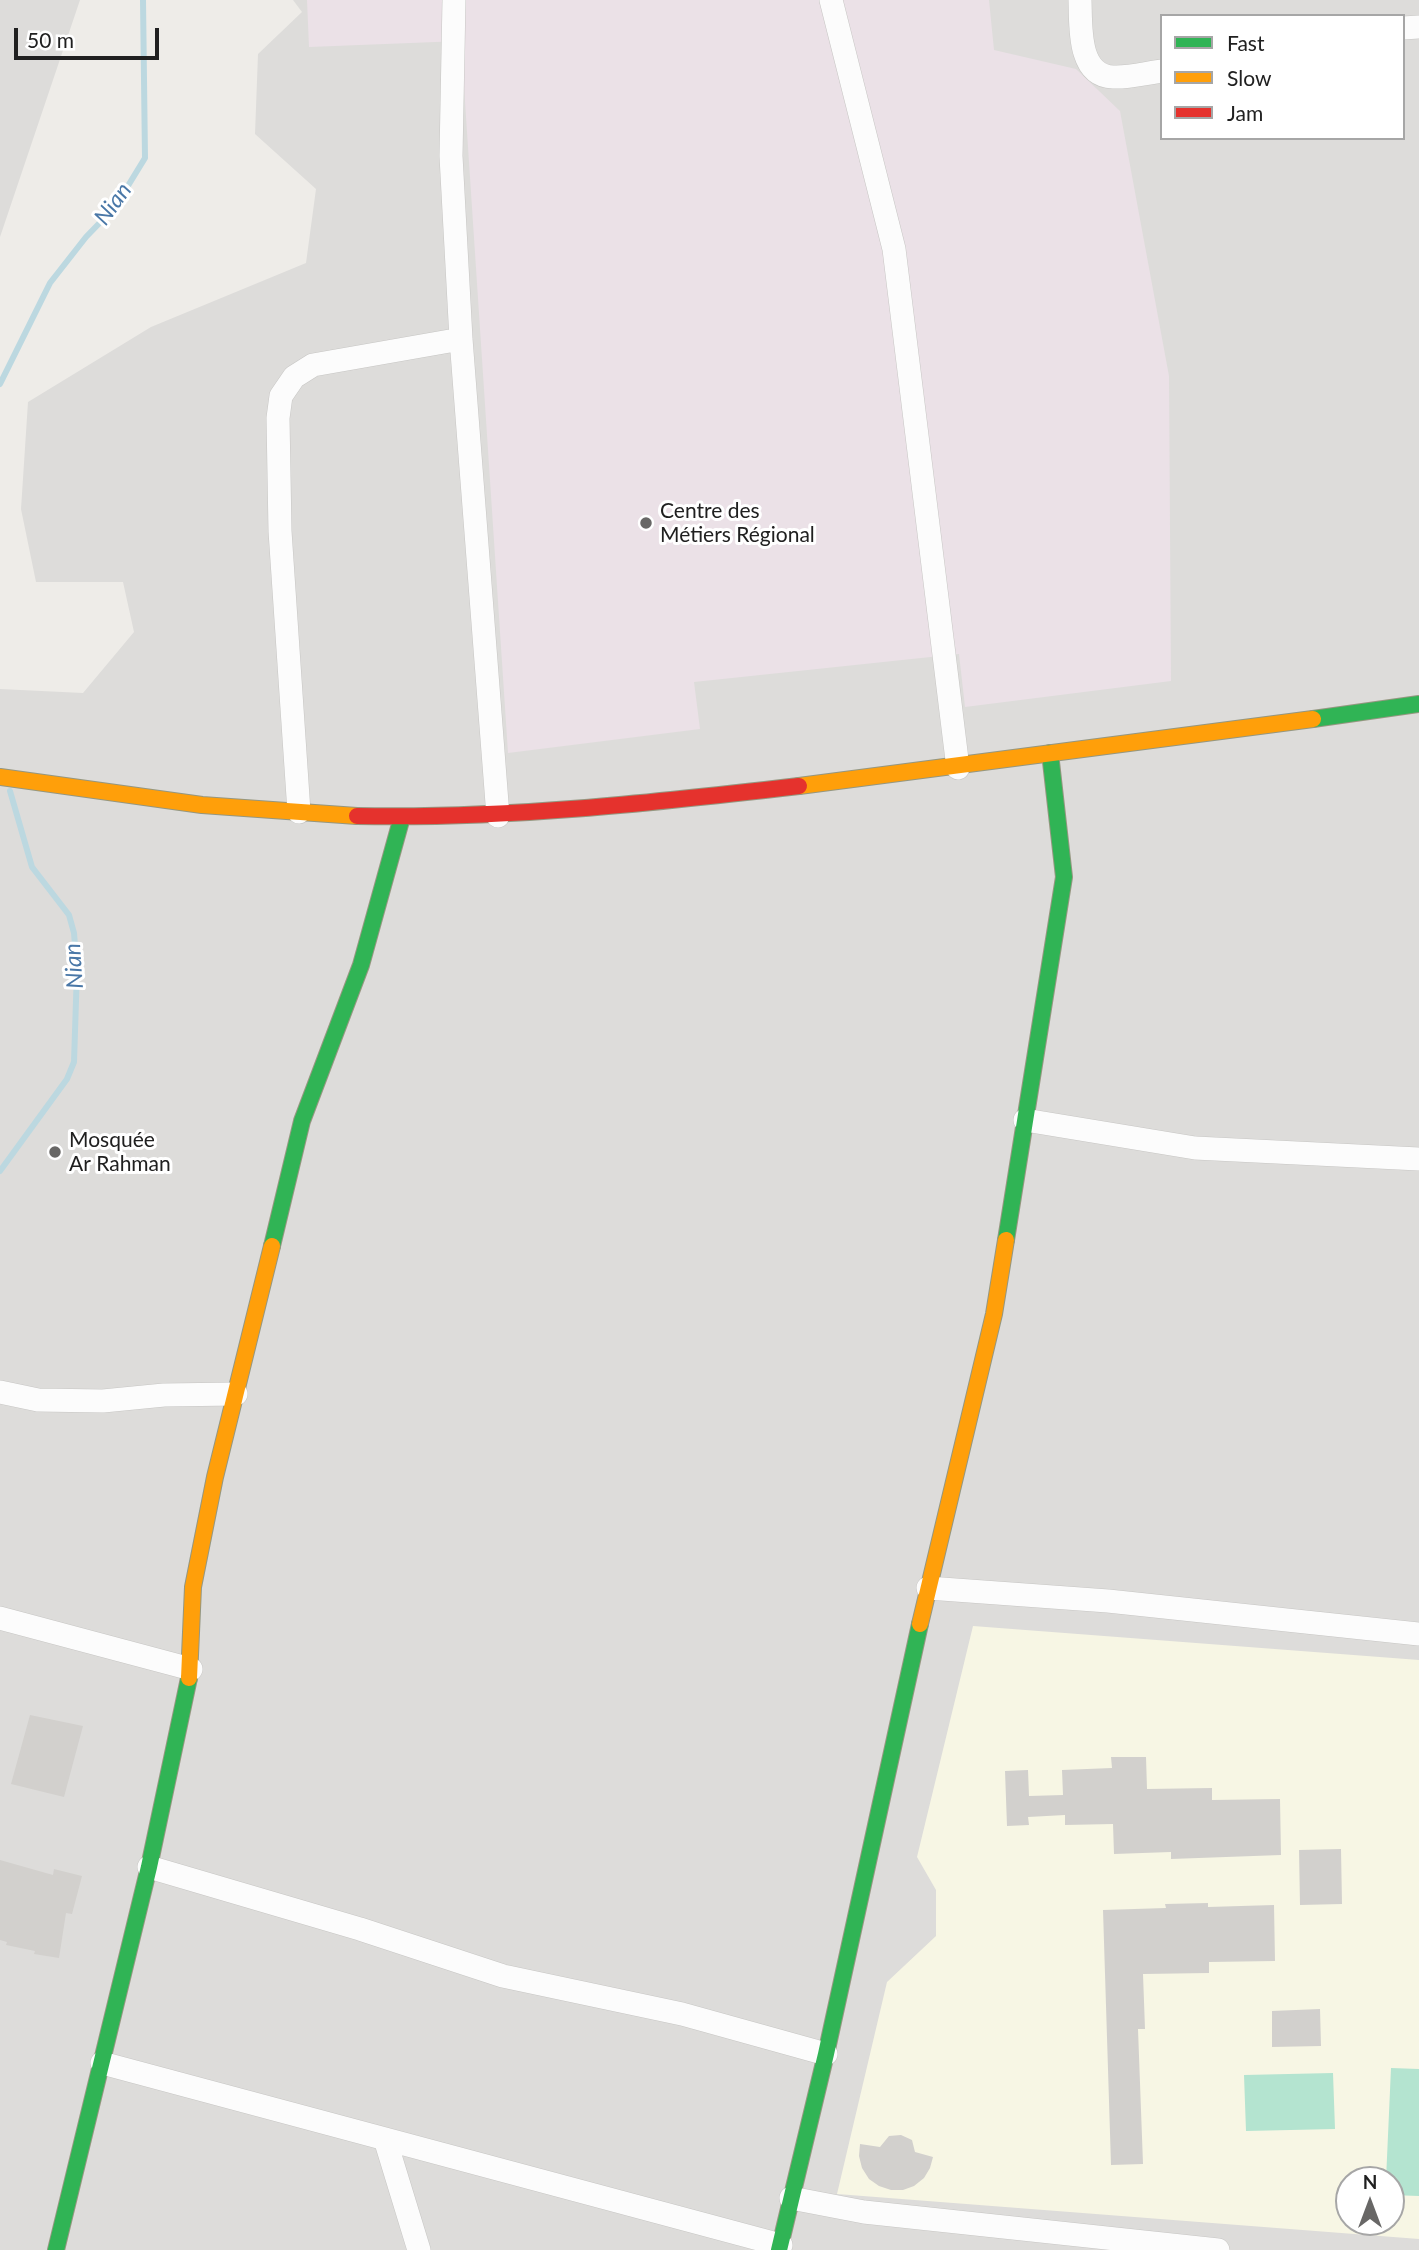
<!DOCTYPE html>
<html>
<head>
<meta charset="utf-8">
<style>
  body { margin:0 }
  #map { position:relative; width:1419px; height:2250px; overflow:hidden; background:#eeece8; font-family:Lato,sans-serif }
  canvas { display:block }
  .legend { position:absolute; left:1160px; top:14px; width:245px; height:126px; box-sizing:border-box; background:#fff; border:2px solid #a6a6a6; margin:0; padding:9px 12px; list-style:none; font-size:21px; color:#202020 }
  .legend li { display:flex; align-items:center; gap:14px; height:35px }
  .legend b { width:35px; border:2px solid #a6a6a6 }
  .north { position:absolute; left:1335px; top:2166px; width:70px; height:70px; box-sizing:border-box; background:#fff; border:2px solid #a6a6a6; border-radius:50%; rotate:0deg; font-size:19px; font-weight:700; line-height:28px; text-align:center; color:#202020 }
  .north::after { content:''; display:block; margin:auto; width:24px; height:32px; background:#686766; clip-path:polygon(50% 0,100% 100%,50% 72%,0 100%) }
  .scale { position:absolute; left:14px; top:28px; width:145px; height:32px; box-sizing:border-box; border:4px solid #202020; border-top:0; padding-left:9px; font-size:21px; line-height:24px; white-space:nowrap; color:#202020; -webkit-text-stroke:5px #fff; paint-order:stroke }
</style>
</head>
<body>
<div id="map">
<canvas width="1419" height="2250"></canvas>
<ul class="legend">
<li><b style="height:9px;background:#30b455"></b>Fast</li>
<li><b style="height:9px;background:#ff9f0a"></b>Slow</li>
<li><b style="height:9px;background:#e5322d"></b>Jam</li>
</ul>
<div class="north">N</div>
<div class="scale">50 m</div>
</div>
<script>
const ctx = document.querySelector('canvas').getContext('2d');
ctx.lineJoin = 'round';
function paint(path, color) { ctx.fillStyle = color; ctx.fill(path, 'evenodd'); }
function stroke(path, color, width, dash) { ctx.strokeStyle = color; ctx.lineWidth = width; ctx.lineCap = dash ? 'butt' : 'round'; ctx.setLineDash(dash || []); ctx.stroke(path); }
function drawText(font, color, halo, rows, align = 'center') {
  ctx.font = font + ' Lato,sans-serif'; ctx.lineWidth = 6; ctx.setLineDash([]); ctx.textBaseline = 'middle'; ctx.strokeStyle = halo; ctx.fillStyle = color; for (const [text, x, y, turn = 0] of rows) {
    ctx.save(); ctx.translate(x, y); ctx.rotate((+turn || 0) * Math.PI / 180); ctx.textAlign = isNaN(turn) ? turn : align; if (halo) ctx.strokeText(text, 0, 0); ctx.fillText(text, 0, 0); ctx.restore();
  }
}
paint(new Path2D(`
  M0,0h80l-80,237z
  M293,0h1126v2250h-1419v-1561l83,4 51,-61 -11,-50h-87l-15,-73 7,-107 123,-75 155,-64 10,-74 -61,-55 3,-80 44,-42zM1162,16h241v122h-241zM1349,2180h42v42h-42z`), '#dddcda');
paint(new Path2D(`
  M307,0h682l5,50 82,19 44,42 49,265 2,305 -206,26 -6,-53 -265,28 6,47 -192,24 -47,-712 -152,6z`), '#ebe1e7');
paint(new Path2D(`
  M973,1626l446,34v579l-582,-45 50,-212 49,-46v-46l-19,-33zM1349,2180h42v42h-42z`), '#f7f6e4');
paint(new Path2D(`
  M1391,2068l28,1v127l-28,-1v-15h-5z
  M1333,2073l2,56 -89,2 -2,-56z`), '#b4e4d0');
stroke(new Path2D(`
  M0,384l50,-101 36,-46 29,-30 30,-49 -2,-158
  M0,1171l67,-92 7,-17 3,-92 -3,-37 -5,-18 -37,-48 -22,-76`), '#bcd8e0', 6);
paint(new Path2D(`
  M30,1715l53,11 -19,71 -53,-13z
  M1111,1757h35l1,32 65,-1v12l68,-1 1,56 -110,4v-7l-57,2 -1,-30 -48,1v-10l-37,2 1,8 -22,1 -2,-55 23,-1 1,26 34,-1 -1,-25 50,-2z
  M1341,1849l1,55 -42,1 -1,-55z
  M0,1860l53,15 1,-6 28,7 -10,38 -6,-1 -7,45 -25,-4 1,-3 -29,-6 1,-3 -7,-2z
  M1208,1903v4l66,-2 1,56 -66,1v11l-66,1 2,55h-7l5,135 -32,1 -8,-255 63,-2 -1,-4z
  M1320,2009l1,37 -49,1v-36z
  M901,2135l11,5 3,12 18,5 -3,11 -6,10 -10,8 -11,4h-12l-12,-4 -10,-7 -7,-11 -3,-12 1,-12 20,3 9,-11z`), '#d2d0cd');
const street = new Path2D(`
  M454,0l-3,156 10,183 37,477
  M831,0l63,249 64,519
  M1080,0c1,24 -3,76 33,77 15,1 33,-4 49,-6
  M1403,28l16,-1
  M299,812l-19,-281 -2,-113 3,-22 13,-19 19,-12 148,-26
  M1025,1120l170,28 224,11
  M0,1392l38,8 65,1 61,-6 72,-1
  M928,1588l180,13 311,33
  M0,1618l191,51
  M149,1867l211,62 143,47 179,38 144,40
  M102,2063l679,182
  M385,2139l34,111
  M791,2198l73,14 354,38`);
const fast = new Path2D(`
  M1313,719l106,-15
  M1006,1240l58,-363 -14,-124
  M272,1246l30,-125 59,-156 41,-148
  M56,2250l93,-383 40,-189
  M779,2250l47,-196 94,-430`);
const slow = new Path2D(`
  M0,777l202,28 155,11
  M799,786l514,-67
  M920,1624l74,-310 12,-74
  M189,1678l4,-91 22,-110 57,-231`);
const jam = new Path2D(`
  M357,816c148,3 295,-13 442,-30`);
stroke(street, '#c7c6c4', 24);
stroke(fast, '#959780', 18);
stroke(slow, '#959780', 18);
stroke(jam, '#959780', 18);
stroke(street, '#fcfcfc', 23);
stroke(fast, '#30b455', 16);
stroke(slow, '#ff9f0a', 16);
stroke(jam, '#e5322d', 16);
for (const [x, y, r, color] of [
  [646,523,7,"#686766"],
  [55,1152,7,"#686766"]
]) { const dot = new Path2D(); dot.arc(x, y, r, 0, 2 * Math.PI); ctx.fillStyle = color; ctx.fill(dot); stroke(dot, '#fff', 2.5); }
drawText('21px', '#202020', '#fff', [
  ["Centre des",660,511],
  ["Métiers Régional",660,535],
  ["Mosquée",69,1140],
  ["Ar Rahman",69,1164]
], 'left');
drawText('italic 23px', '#4977a7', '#fff', [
  ["Nian",113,204,-54],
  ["Nian",74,966,-94]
]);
</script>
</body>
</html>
